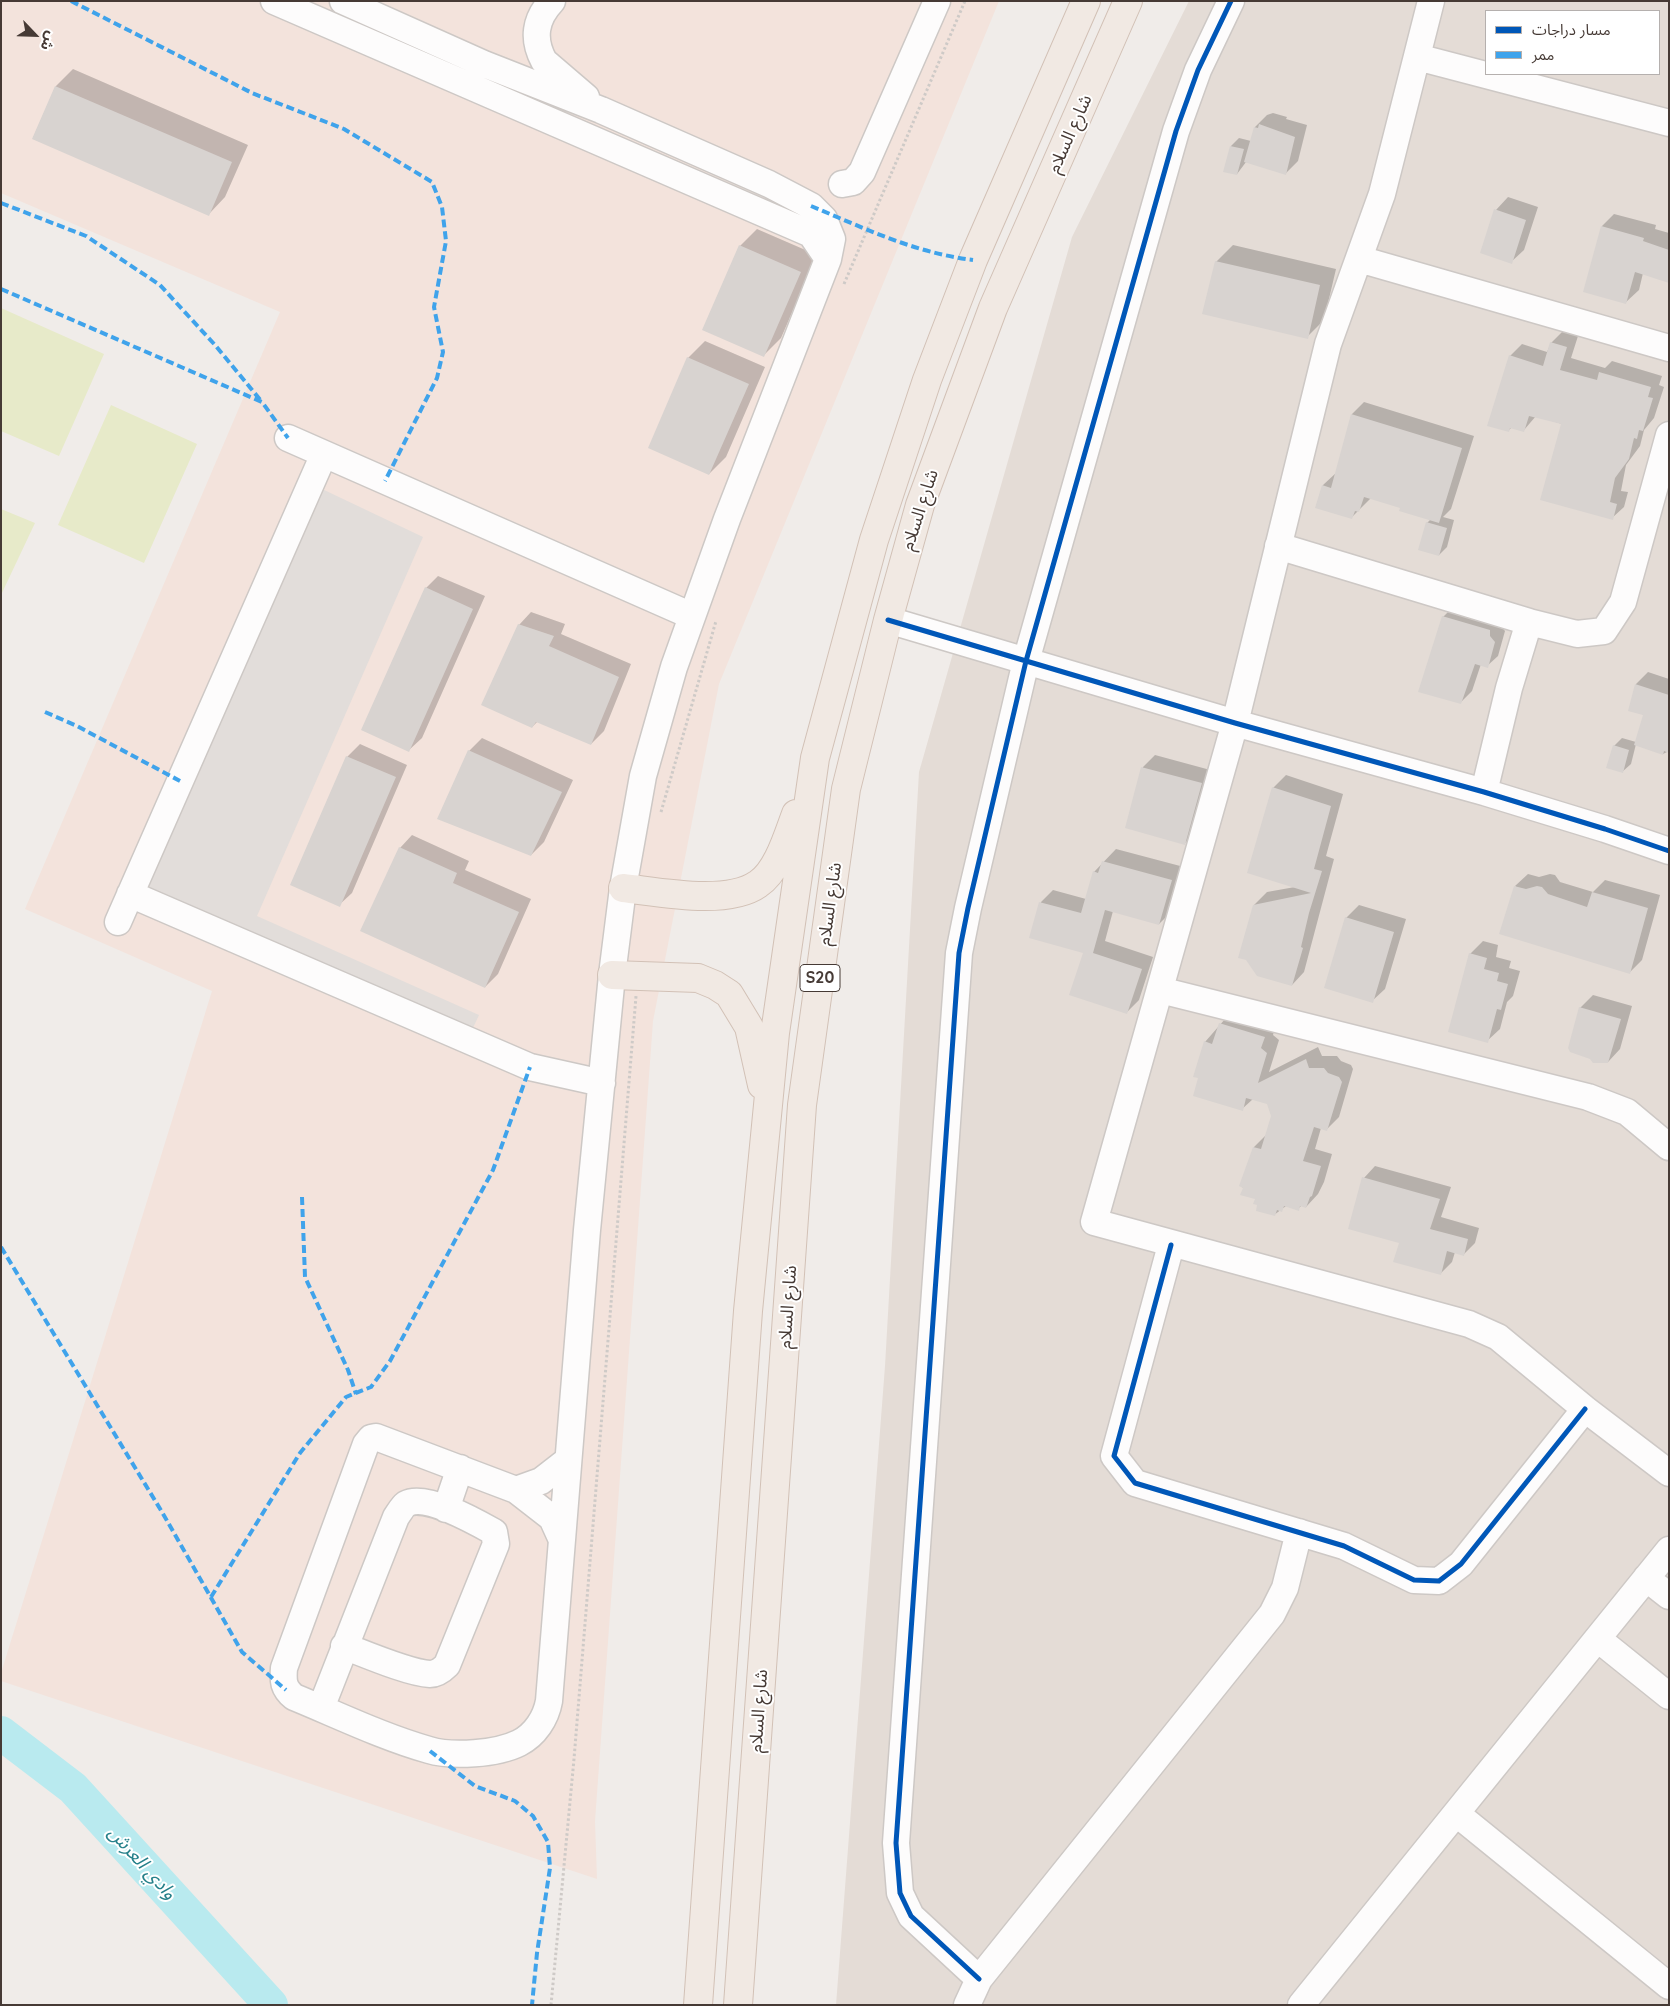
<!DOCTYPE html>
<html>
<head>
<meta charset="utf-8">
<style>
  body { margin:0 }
  #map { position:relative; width:1670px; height:2006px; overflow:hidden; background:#f0ece9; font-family:Quicksand,"Noto Sans Arabic",sans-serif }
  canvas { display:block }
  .frame { position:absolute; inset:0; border:2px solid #463a35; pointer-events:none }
  .legend { position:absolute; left:1485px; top:10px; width:175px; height:65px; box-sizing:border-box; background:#fff; border:1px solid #b5b0ae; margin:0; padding:6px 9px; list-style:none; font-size:15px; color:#463a35 }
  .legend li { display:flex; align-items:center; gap:10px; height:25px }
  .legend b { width:25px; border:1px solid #b5b0ae }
  .north { position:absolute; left:10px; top:10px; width:50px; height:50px; -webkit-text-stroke:4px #fff; paint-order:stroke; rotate:114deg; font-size:14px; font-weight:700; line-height:20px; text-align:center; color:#463a35 }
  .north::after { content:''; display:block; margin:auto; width:18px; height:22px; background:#463a35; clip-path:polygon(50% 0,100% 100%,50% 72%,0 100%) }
</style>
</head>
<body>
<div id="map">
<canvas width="1670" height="2006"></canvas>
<div class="frame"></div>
<ul class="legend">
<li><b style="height:6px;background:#0057b8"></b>مسار دراجات</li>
<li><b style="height:6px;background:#3fa3eb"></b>ممر</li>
</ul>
<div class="north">ش</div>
</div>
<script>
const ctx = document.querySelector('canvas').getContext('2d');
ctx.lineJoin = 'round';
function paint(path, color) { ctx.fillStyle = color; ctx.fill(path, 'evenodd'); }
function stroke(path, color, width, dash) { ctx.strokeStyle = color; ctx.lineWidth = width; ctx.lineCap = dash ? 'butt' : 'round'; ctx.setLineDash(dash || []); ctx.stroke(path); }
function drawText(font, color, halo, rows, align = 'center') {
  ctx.font = font + ' Quicksand,"Noto Sans Arabic",sans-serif'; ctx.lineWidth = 4; ctx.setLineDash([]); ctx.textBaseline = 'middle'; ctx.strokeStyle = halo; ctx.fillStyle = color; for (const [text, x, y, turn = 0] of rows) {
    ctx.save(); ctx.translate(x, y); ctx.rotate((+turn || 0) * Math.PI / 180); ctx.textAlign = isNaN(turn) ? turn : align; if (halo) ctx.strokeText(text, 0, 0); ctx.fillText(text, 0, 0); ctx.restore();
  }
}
paint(new Path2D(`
  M1189,1h480v2004h-833l49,-639 34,-594 153,-535zM1486,11h173v63h-173z`), '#e4dcd6');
paint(new Path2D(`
  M1,1h998l-280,683 -66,337 -58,800 2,58 -596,-198v-8l211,-682 -187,-82 255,-597 -279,-119z`), '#f3e3dc');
paint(new Path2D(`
  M1,308l103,46 -45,102 -58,-25z
  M111,405l86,39 -53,119 -86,-38z
  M1,509l34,14 -34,72z`), '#e7eac9');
paint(new Path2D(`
  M320,488l103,49 -166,379 222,99 -7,15 -323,-138 -2,-8z`), '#e2ddda');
paint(new Path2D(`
  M73,69l175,76 -23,52 -16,17 -176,-76 23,-52z
  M1273,113l14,4 -1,2 21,6 -9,36 -12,12 -40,-11 -9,12 -6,-28 8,-8 12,3 4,-14 12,-12z
  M1508,197l30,10 -14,43 -13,12 -15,-52z
  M1614,214l42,11 -1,4 14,4v48l-26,-8 -4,17 -13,12 -24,-76z
  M757,229l60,26 -36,83 -17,17 -24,-109z
  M1233,245l103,24 -12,51 -17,17 -91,-75z
  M1563,331l15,5 -7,22 34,10 7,-7 50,15 -3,9 5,2 -10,31 -10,12 -4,16 -14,19 -5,26 7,1 -4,15 -12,11 -50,-94 -26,-8 -12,14 -12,-3 -4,4 2,-75 12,-12 25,8 4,-9z
  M705,341l60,26 -39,90 -17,17 -21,-116z
  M1364,402l110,34 -23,73 -8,8 11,3 -7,27 -8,8 -12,-32 4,-4 -29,-12 -31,-9 -19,19 -36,-10 7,-22 13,-12 16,-59z
  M438,576l47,20 -63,142 -13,12 17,-162z
  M1454,606l46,19 5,6 -7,25 -11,10 -6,-2 -9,27 -11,11 -18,-85z
  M531,612l34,12 -4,10 70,30 -27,67 -13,13 -53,-23 -6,6 -13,-102z
  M1648,672l21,7v72l-6,3 -27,-10 -5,20 -9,8 -8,-26 8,-8 14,4 9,-27 -16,-5 7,-26z
  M482,738l91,42 -29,62 -13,13 -62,-104z
  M360,744l47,21 -55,128 -13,12 8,-148z
  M1155,755l59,16 -17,60 -12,12 -59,-16 17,-60z
  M1286,775l57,19 -17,62 8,3 -30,113 -12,13 -38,-80 13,-13 28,-5 -22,-99z
  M412,835l57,26 -4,9 66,29 -33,75 -13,13 -85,-139z
  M1116,849l68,18 -12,44 -13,13 -46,-13 -8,30 48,16 -14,43 -13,13 -41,-61 -54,-15 10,-35 12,-12 33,9 8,-27z
  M1528,874l11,3 11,-3 5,1 5,7 33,10 12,-12 55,15 -18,65 -12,12 -115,-86z
  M1359,905l47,14 -21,70 -13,12 -26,-83z
  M1483,941l15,4 -2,12 15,4 -2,7 11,3 -7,25 -6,6 -7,27 -13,12 -17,-87z
  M1593,995l39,11 -12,43 -12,13 -28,-54z
  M1232,1011l44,13 -3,11 6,5 -10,32 49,-25 4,9h15l4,5 10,4 2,4 -14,48 -13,13 -5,-2 -6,21 17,5 -8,28 -6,12 -12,13 -4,-2 -4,4 -12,-3 -12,9 -15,-10 -3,-6 -15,-13 13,-39 12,-12 6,-19 -4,-13 -15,-4 -11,10 -43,-32 6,-35z
  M1375,1166l76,21 -10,30 38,11 -4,15 -12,12 -8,-3 -3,10 -12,12 -40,-32 -36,-64z`), '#0003');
stroke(new Path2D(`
  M1,1733l72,55 198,217`), '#b9eaef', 34);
paint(new Path2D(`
  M55,86l177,76 -23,54 -177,-77z
  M1259,124l36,13 -9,38 -42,-13 10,-35 4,1z
  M1230,146l14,3 -7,26 -14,-3z
  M1494,209l32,11 -14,44 -32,-11z
  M1601,226l43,12 -1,3 26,9v33l-34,-11 -9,32 -43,-12z
  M739,245l62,27 -37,85 -62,-27z
  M1215,261l105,24 -12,54 -106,-25z
  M1550,342l17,5 -7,23 37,10 2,-8 52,15 -3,10 5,1 -10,33 -4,-1 -2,9 -3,-1 -5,21 -14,19 -5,24 7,2 -4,16 -73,-20 21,-76 -32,-8 -5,16 -14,-4 -1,4 -22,-6 22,-71 34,11z
  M687,357l62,27 -40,91 -61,-27z
  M1351,414l111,34 -23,75 -40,-12 1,-3 -36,-11 -5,15 -4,-1 -3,8 -37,-11 7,-23 9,3z
  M1426,522l21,6 -8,28 -21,-6z
  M425,587l48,22 -64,143 -48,-22z
  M1442,616l48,14v6l5,6 -7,26 -13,-4 -14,40 -43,-12z
  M518,624l36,12 -5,10 70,31 -28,68 -55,-23 -4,6 -51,-23z
  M1635,684l34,11v58l-5,-2 -1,4 -29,-10 9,-30 -15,-4z
  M1613,745l16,5 -6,23 -17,-5z
  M468,750l94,42 -31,64 -94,-37z
  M346,756l50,21 -56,130 -50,-22z
  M1141,767l61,16 -17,62 -60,-17z
  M1272,787l59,19 -17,63 8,2 -13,42 -8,34 2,1 -11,38 -35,-10 -11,-16 -8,-2 15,-53 58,-12 -64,-20z
  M399,847l58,26 -4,10 66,29 -34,76 -125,-57z
  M1102,861l70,19 -13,45 -54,-15 -12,43 49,16 -15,45 -58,-19 14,-42 -54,-15 10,-36 42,11 12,-42 5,2z
  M1514,886l12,3 11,-3 5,1 6,7 39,13 5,-15 56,16 -18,66 -131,-40z
  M1345,917l49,15 -21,71 -49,-15z
  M1469,953l18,5 -3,11 15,4 -2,8 11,3 -7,26 -4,-1 -9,34 -40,-11z
  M1579,1007l42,12 -13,44h-15l-3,-4 -20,-7 -2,-4z
  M1219,1023l46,14 -4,11 6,5 -9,30 48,-24 3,9h15l4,5 11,4 3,5 -15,49 -13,-4 -11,34 18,5 -9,30 -2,1 -4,11 -6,-2 -1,5 -15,-5 -2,6 -5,-2 -2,6 -19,-5 1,-6 -4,-1 2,-5 -15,-4 3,-7 -4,-2 14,-39 8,2 10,-33 -4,-12 -21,-6 -3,13 -50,-15 5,-18 -5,-1 11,-36 8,3z
  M1362,1177l78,22 -10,30 38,10 -4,17 -17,-5 -6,24 -48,-13 6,-19 -51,-14z`), '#d8d3d0');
const minor = new Path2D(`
  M274,1l537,233 17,25
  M343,1l141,63 117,46 168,74 42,22 13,13 8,20 -4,20 -101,260 -53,148 -31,109 -20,112 -11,87 -25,255 -38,471c-3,17 -14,34 -30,42 -22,11 -67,14 -90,7 -46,-13 -91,-35 -135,-53 -11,-9 -11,-16 -10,-29l82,-224 5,-6 5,-1 140,53 36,28 10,22
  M552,1c-17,18 -20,38 -8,60l42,36
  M1431,1l-49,193 -54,150 -93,379 -141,499 375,102 29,13 87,72 84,64
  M1417,57l252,66
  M842,184l11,-2 9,-10 75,-171
  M1359,259l310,89
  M288,438l404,178
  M1278,546l251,76
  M888,620l347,103 249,69 121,37 64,22
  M1484,792l25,-104 20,-66 48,12 27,-3 19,-29 46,-167
  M130,894l400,173 72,16
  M118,922l206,-468
  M1160,990l428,107 39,15 42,35
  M1171,1245l-57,211 21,27 209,63 70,34 25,1 22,-17 124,-155
  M516,1490l25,-9 27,-21
  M446,1509l14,-41
  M1646,1578l23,18
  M1598,1639l71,57
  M321,1708l75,-191c3,-4 6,-10 10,-13 19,-11 70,18 88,28l2,12 -49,121c-5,5 -10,9 -17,9 -21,-1 -65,-20 -86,-28
  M1457,1814l212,172
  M979,1979l-68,-63 -11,-23 -4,-50 63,-890 9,-45 58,-247 150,-530 22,-61 33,-69
  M967,2005l12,-26 293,-365 13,-26 14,-56
  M1301,2005l368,-455`);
const major = new Path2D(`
  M623,888c36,4 104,18 135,-4 20,-13 30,-49 38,-70
  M612,975l86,3 17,7 14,9 20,33 13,58
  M698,2005l50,-694 27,-278 40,-275 59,-218 53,-160 46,-120 113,-259
  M738,2005l64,-900 44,-316 42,-169 32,-115 73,-197 135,-307`);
stroke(minor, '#cdc8c5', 29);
stroke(major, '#d2c1b6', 30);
stroke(new Path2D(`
  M844,284l121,-283
  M661,812l55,-191
  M551,2005l23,-246 62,-763`), '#cecac7', 3, [2.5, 2.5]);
stroke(minor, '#fdfcfc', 26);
stroke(major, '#f1e9e3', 28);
stroke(new Path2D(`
  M71,1l181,92 92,36 88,53 10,25 4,34 -12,66 9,45 -6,26 -52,103
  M1,203l85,33 74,49 55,60 47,57
  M811,206c53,22 104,47 162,54
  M1,289l261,113 26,36
  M45,712l32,14 103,55
  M302,1197l3,80 43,93 8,24
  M1,1247l161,265 80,140 44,38
  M211,1597l89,-144 46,-56 25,-10 19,-26 103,-191 37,-103
  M430,1751l45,35 40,15 18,15 15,26 2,26 -13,85 -5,52`), '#3fa3eb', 4, [8, 4]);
stroke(new Path2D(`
  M888,620l347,103 249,69 121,37 64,22
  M1171,1245l-57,211 21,27 209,63 70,34 25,1 22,-17 124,-155
  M979,1979l-68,-63 -11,-23 -4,-50 63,-890 9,-45 58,-247 150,-530 22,-61 33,-69`), '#0057b8', 5);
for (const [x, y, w] of [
  [820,978,40]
]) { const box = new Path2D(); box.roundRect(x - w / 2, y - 13.5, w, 27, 4); ctx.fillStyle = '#fff'; ctx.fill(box); stroke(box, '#463a35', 1); }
drawText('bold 16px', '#463a35', null, [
  ["S20",820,978]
]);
drawText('18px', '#463a35', '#fff', [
  ["شارع السلام",1070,134,-66],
  ["شارع السلام",920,510,-72],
  ["شارع السلام",830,904,-82],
  ["شارع السلام",788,1307,-86],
  ["شارع السلام",759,1711,-86]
]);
drawText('italic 19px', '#26808a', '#fff', [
  ["وادي العرش",142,1863,48]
]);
</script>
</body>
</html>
